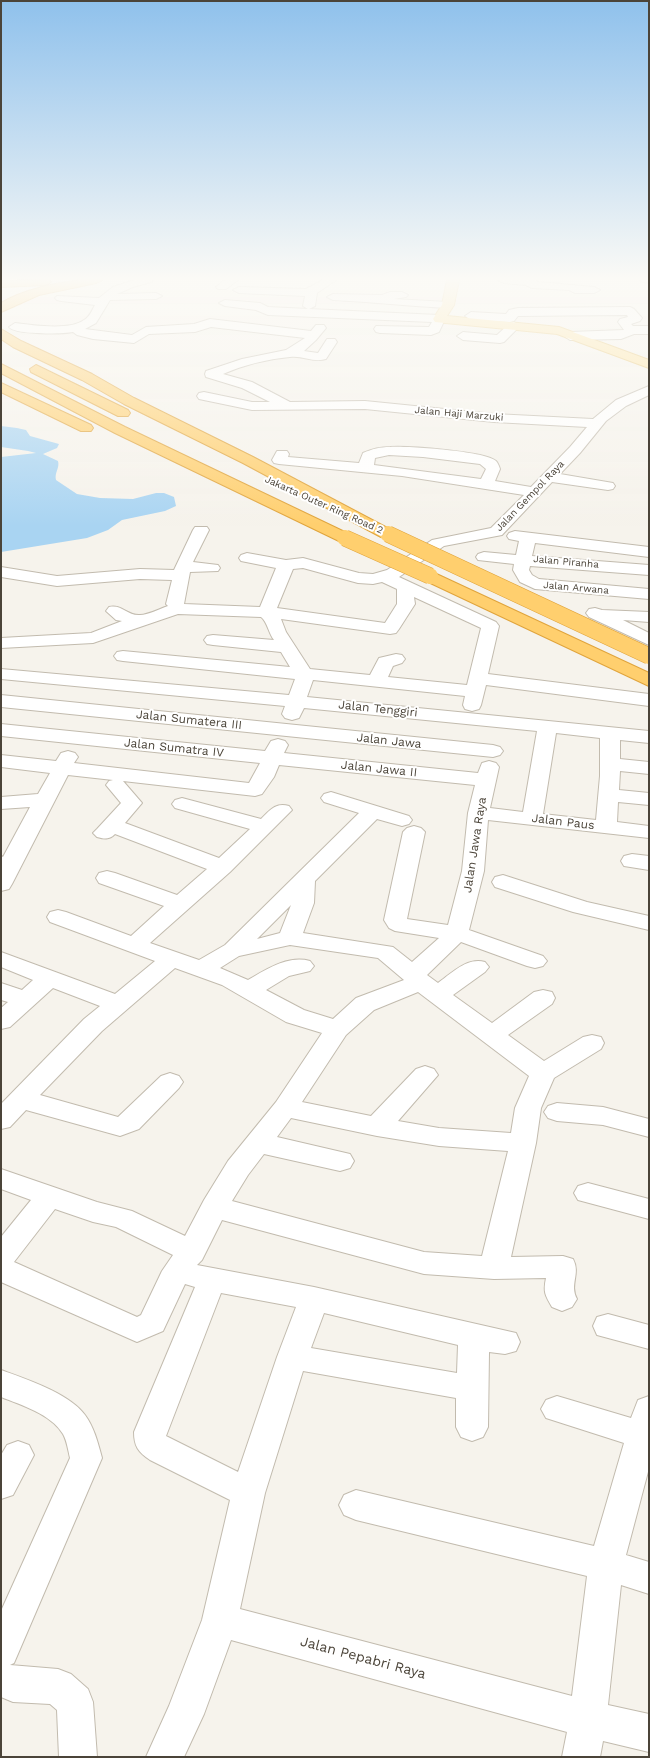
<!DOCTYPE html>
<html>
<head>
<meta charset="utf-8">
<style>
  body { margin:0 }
  #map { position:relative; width:650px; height:1758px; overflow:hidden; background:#f6f3ec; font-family:"Work Sans",sans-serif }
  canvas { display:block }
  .frame { position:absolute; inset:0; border:2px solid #4b4439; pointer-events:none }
</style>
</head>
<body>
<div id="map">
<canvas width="650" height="1758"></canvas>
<div class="frame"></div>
</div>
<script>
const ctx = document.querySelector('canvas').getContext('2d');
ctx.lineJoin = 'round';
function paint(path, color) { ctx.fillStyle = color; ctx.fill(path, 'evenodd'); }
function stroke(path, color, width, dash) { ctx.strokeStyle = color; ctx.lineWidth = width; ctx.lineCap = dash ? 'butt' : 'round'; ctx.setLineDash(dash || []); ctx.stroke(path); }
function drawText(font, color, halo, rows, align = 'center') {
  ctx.font = font + ' "Work Sans",sans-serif'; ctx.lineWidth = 4; ctx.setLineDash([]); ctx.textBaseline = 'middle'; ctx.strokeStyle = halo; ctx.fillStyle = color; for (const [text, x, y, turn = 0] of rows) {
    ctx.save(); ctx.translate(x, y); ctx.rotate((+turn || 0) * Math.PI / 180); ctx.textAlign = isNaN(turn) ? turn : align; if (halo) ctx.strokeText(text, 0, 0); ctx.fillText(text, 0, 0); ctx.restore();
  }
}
paint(new Path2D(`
  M1,426l16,2 9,2 4,6 29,8 -2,4 -14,6 15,7c2,7 -4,12 -2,19l21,14 23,4 33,1 23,-6h8l10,4 2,9 -11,5 -43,9 -14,10 -21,8 -86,14v-95l35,-4 -8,-2 -27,-4z`), '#a9d4f2');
const minor = new Path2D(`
  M134,280h19l-2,2 -18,5 -16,7 39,-1 6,3 -6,3 -46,1 -14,23 -11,6 47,6 14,-8 48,-3 16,-5 101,12 5,-6h8l2,3 -10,12 -12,11 14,2 9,-14h8l2,3 -11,17c-12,4 -24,-4 -36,-2 -23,2 -46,8 -67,17l29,8 38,20 75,-1 129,13 99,5 23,-19 33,-14v9l-23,11 -20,15 -26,32 -20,21 53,9 2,3 -2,3 -5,1 -56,-8 -50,53 -58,11 -45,31 97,45 3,4 -11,48 161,20v12l-163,-21 -5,20 -2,4 -7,2 -7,-2 -2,-4 2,-9 -152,-16 -6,17 342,34v12l-29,-3v19l29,3v12l-29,-3 -1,19 30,3v12l-31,-3 -1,20 32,4v12l-161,-18 -4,51 -15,59 74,26 4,5 -4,5 -8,2 -8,-2 -66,-24 -34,33 11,8c14,-10 29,-26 47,-21l4,5 -4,5 -32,23 39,28 42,-31 9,-2 9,2 3,6 -3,6 -44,31 36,26 39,-24 9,-2 9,2 3,6 -3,6 -47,29 -13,30 -5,35 -25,114 52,-1 10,3c8,15 -4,25 4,40l-5,8 -10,4 -10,-4c-7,-12 -9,-15 -6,-29l-52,1 -70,-5 -202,-54 -20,40 -5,5 117,22 202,46 4,9 -4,9 -11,3 -16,-2 -1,75 -5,10 -11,4 -11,-4 -5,-10v-29l-153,-27 -38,122 -25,116 332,87 15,-120 -231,-56 -12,-5 -5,-10 5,-10 12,-5 238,56 30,-103 -78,-25 -5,-9 5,-9 11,-4 74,22 7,-18 11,-4v72l-23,87 23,7v32l-28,-9 -13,120 41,9v38l-46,-11 -3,16h-38l5,-25 -336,-92 -27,74 -20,43h-38l23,-51 33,-86 28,-120 -80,-40c-12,-8 -16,-14 -16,-28l61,-145 -10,-3 -22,47 -26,11 -136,-60v-45l30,-37 -30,-11v-20l96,33 35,9 53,25 19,-36 24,-39 48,-59 46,-69 -36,-11 -64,-37 -47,-17 -73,63 -62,64 78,22 43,-41 9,-3 9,3 4,6 -4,6 -40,41 -19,7 -94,-26 -16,17 -9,2v-25l83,-85 16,-13 -47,-18 -43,39 -9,2v-21l7,-6 -7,-2v-17l21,7 11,-10 -32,-13v-15l114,42 40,-33 -105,-39 -3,-5 3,-5 8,-2 8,2 65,24 33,-30 -65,-23 -3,-5 3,-5 8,-2 8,2 62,22 30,-26 -92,-35c-6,6 -11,5 -18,3l-4,-4 4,-4 24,-26 -15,-18 3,-4 4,-1 -45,-5 -56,109 -3,5 -8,2v-35l2,1 27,-50 -29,2v-12l37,-3 12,-21 -49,-6v-12l55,6 5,-8 7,-2 7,2 3,4 -4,6 175,20 11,-20 -259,-27v-12l264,27 6,-10 7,-2 7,2 3,4 -4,8 194,20 4,-10 7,-2 7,2 3,4 -9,41 33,4 14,-81 -233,-23 -5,10 -7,2 -7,-2 -3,-4 3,-8 -284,-27v-10l288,26 6,-16 -172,-18 -6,-1 -3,-4 3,-4 6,-1 167,16 -9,-15 -68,-7 -6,-1 -3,-4 3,-4 6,-1 61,5c-5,-6 -7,-19 -13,-23l-83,-3 -85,29 -92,5v-10l90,-5 31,-12 -6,-1 -10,-9 3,-4c13,-3 18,9 31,8 8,0 19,-6 28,-9l-2,-2 6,-24 -32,-1 -83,7 -56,-9v-10l56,9 83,-7 34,1 19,-40 2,-3h12l2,3 -16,32 25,3 2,3 -2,3 -28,1 -6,32 76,3 16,-39 -35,-7 -2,-3 2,-3 6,-2 39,7 17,-2 56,15 14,1 14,-4 45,-30 59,-12 33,-33 -122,-19 -123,-12 -5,-1 -2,-3 5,-9h10l2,3 -1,3 71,6 4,-10c9,-4 17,-6 27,-6 17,-1 95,4 106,14 2,2 3,5 4,8l-5,12 36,6 39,-40 17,-20 -93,-5 -129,-13 -113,1 -53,-11 -2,-3 2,-3 5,-1 48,10h18l-28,-14 -36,-11 -1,-3 1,-3 36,-12 44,-9 19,-12 -94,-11 -16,5 -46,2 -15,9 -41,-4 -16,-4 -4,-3c-10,2 -58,3 -64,-5l6,-4c18,2 54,8 69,-3 6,-3 8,-10 11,-15l-34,-4 -4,-1 -2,-2 2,-2 42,2 14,-11zM389,455l34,2 57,7 6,5 -5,10 -107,-14 1,-7zM303,568l55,15 15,1 9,-2 15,7v15l-12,19 -108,-15 16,-39zM414,597l67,31 -14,57 -79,-8 5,-11 9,-3 3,-4 -3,-4 -6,-1 -17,4 -9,17 -60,-6 -24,-37 -5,-13 109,15 6,-1 3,-4 16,-25zM556,733l44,5v38l-4,44 -53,-6zM279,765l196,20 -7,28 -6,58 -14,54 -41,-6 18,-87 -4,-4 -7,-2 -7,2 -4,4 -19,88 5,8 6,3 44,7 -27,24 -19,-15 -90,-14 11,-30 1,-22 62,-62 25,7 7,-2 3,-4 -3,-4 -78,-24 -7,2 -3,4 3,4 35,11 -134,132 -26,15 -49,-17 80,-71 62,-62 -3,-4c-13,-4 -19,4 -28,13l-79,-21 -7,2 -3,4 3,4 75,21 -31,29 -94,-35 17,-20 -19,-22 132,15 7,-2 12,-17zM291,905l-11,28 -23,6zM290,945l88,13 26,22 -48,18 -23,21 -29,-9 -38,-20 23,-14 21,-5 4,-5 -4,-5c-22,-6 -43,8 -62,19l-28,-12 19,-12zM418,992l111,84 -14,32 -4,25 -72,-5 -41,-7 40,-46 -4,-6 -9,-3 -9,3 -45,47 -69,-14 44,-67 28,-25zM291,1118l86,18 62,10 69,5 -26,105 -58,-4 -192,-51 16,-26 16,-21 76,17 10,-3 4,-7 -4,-7 -73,-17zM55,1209l38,13 23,5 57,28 -11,16 -21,44 -4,2 -123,-55zM221,1293l75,14 -19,50 -39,115 -72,-36zM324,1313l134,32 -1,28 -146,-25z
  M225,280h13l-12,9h-8l-2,-2z
  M323,280h13l-19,13 -2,13 -6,3 130,6 6,4 -6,13 -8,3 -51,-2 -4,-1 -2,-3 2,-3 53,1 3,-5 -164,-7 -12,-5 -31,-4 -6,-3 6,-3 35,3 8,4 40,2 -5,-3 2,-10 -66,-3 -6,-3 6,-3 67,2z
  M498,280h38l2,2 56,5 6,3 -6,3h-19l-6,-3 -37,-2 -6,-3 -22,-2z
  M640,280h9v3l-7,-1z
  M390,292h12l6,3 -2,2 -12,2 54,3 6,3 -6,3c-39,-2 -76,-6 -115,-8l-6,-3 6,-3 49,1z
  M630,307l4,2 8,9 -2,3 -9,3 2,2h16v8h-15l-13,5 -51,1 -6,-4 6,-4 54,-2 -6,-8 2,-3 8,-2 -1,-2 -109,1 -4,5 -4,1 -39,-2 -6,-4 6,-4 35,2 3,-4 9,-2z
  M514,322l6,4 -16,16 -4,1 -37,-3 -6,-4 6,-4 34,3 13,-12z
  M515,531l134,16v10l-114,-14 -3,13 117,9v10l-119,-9 -1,4 3,5 7,4 110,10v10l-114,-10 -15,-7 -7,-12 1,-6 -36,-4 -2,-3 2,-3 6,-2 32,3 3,-14 -10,-2 -2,-3 2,-3z
  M595,608l7,2 47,2v10l-26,-2 26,13v12l-60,-28 -3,-4 3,-4z
  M1,695l492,50 7,2 3,4 -3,4 -7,2 -492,-50z
  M632,854l17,2v14l-25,-4 -3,-5 3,-5z
  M503,875l84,27 62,14v14l-76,-18 -78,-25 -3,-5 3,-5z
  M557,1103l46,4 46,12v18l-46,-12 -46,-4 -9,-3 -4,-6 4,-6z
  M588,1183l61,16v20l-71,-19 -4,-7 4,-7z
  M608,1314l41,11v24l-52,-14 -4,-9 4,-9z
  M1,1370c25,9 68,23 84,45 9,12 13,28 17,43l-88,205 -4,2 48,4 13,5 17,15 5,13 4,55h-38l-2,-47 -7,-6 -37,-2 -12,-5v-86l69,-153c-2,-8 -3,-17 -7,-24 -12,-20 -42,-29 -62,-37z
  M18,1441l11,4 5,10 -21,40 -12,4v-44l6,-10z`);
const major = new Path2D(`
  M447,280h12l-5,25 -7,11 112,11 90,33v8l-92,-34 -122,-12 -2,-3 9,-14z`);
const highway = new Path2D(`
  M49,280l2,2 -6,3 -44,2v-6z
  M80,280h22l-6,3 -57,12 -38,17v-9c24,-14 52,-19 79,-23z
  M1,329l20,12 71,33 42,24 119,59 140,74 2,3 -2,3h-12l-138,-74 -119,-59 -42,-24 -69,-33 -12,-8z
  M1,364l124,63 226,108 2,3 -2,3h-12l-224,-108 -114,-60z
  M36,365l92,45 2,3 -2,3h-10l-87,-44 -1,-3z
  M1,383l90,42 2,3 -2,3h-10l-80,-39z
  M430,571l219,102v13l-225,-106 -2,-4 2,-4z`);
stroke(minor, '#c2bbae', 2);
stroke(major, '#e6c16a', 2);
stroke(highway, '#e0a43c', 2);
paint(minor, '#fff');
paint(major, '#ffe39c');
paint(highway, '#ffcf6e');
const highwayBridge = new Path2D(`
  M388,534l261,122
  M345,538l85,38`);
stroke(highwayBridge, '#e0a43c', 17, []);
stroke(highwayBridge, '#ffcf6e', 16);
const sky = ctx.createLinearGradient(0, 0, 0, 526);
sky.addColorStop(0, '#8fc1ec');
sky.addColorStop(0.53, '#fbfaf6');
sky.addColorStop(1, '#fbfaf600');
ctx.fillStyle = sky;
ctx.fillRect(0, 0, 650, 526);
drawText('10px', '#4b4439', '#fff', [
  ["Jalan Haji Marzuki",459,414,5],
  ["Jalan Gempol Raya",530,496,-46],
  ["Jakarta Outer Ring Road 2",324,505,24],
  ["Jalan Piranha",566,562,5],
  ["Jalan Arwana",576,588,5]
]);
drawText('12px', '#4b4439', '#fff', [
  ["Jalan Tenggiri",378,709,6],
  ["Jalan Sumatera III",189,720,6],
  ["Jalan Jawa",389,741,6],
  ["Jalan Sumatra IV",174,748,6],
  ["Jalan Jawa II",379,769,6],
  ["Jalan Paus",563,822,7],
  ["Jalan Jawa Raya",475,845,-81]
]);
drawText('14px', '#4b4439', '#fff', [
  ["Jalan Pepabri Raya",363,1658,15]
]);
</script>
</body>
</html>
